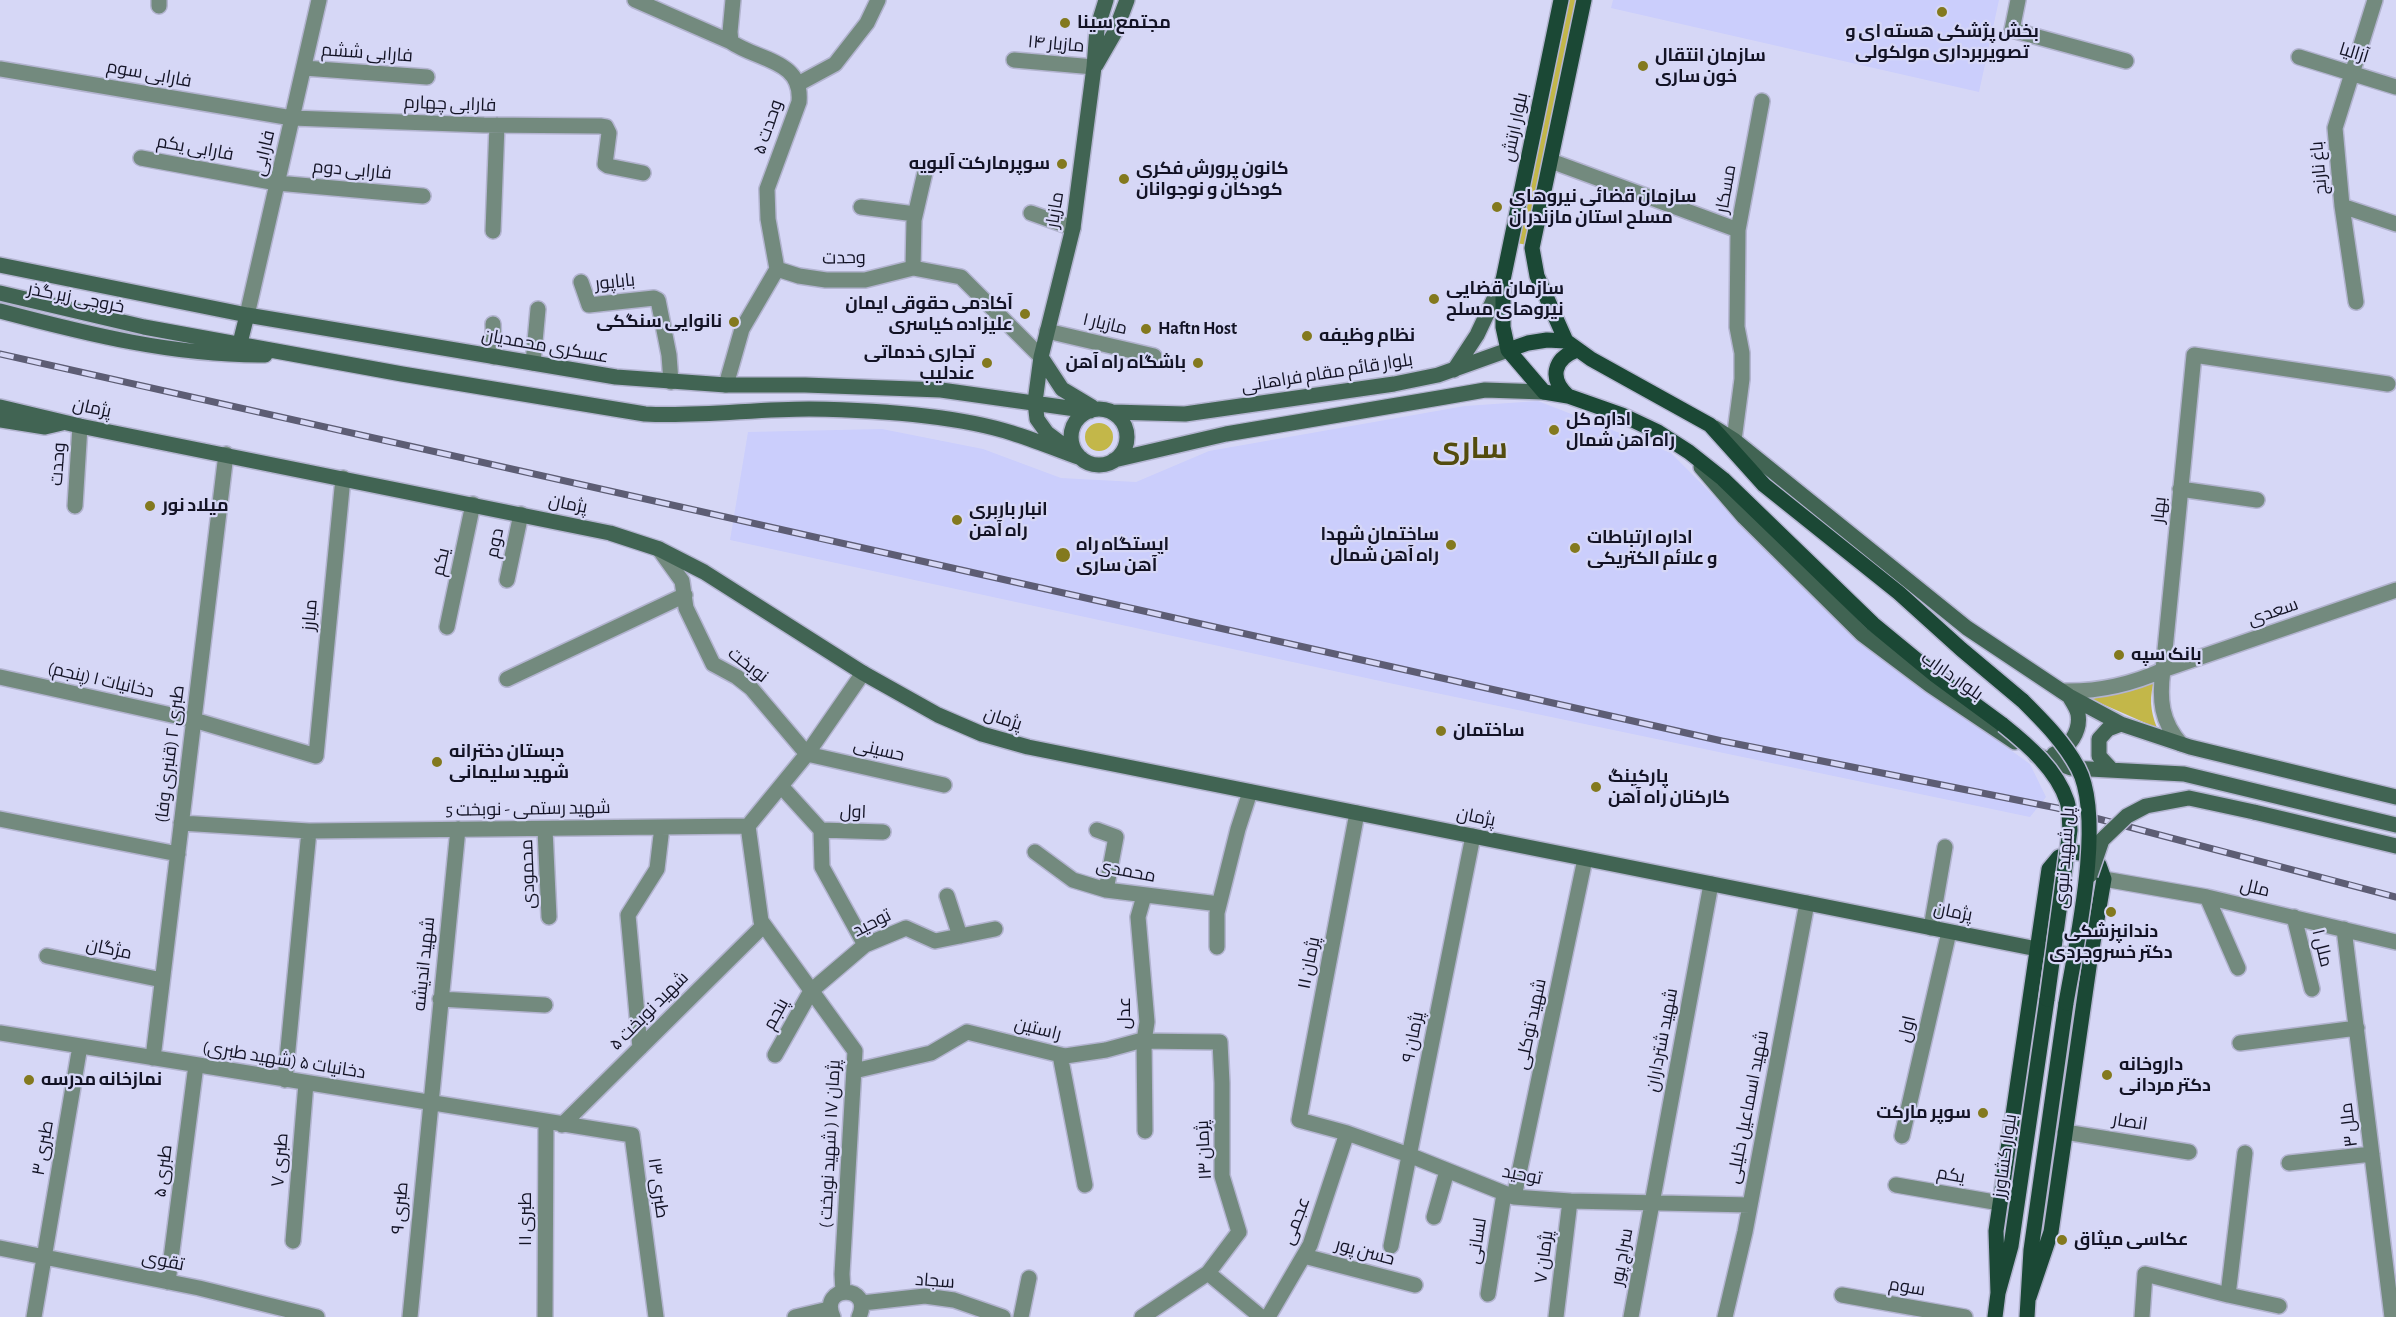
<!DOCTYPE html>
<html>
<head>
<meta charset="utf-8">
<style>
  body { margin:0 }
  canvas { display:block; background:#d6d7f6 }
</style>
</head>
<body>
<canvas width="2396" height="1317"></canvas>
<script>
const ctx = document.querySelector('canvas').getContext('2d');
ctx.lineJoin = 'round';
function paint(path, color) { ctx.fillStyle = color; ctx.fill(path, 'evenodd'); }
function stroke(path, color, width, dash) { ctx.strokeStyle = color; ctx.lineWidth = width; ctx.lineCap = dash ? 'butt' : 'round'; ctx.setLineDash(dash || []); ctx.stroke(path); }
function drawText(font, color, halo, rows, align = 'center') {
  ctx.font = font + ' "Alegreya Sans",Cairo,sans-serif'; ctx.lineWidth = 4.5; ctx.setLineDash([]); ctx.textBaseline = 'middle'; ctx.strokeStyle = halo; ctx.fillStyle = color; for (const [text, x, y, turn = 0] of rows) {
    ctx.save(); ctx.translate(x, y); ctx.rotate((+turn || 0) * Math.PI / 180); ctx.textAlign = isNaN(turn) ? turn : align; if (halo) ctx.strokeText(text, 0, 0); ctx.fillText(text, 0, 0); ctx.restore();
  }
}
paint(new Path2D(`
  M1613,0h386l-20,92 -368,-84z
  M1538,401l133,52 153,154 50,45 156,112 16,33 -16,20 -613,-128 -687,-149 18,-108 134,-3 101,20 78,29 75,4 73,-31 256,-45z`), '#cbcefc');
paint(new Path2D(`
  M1567,0h11l-51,245 -10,-2z
  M1085 437a14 14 0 1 1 28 0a14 14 0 1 1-28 0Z
  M2155,678c-6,19 -5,32 2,50l-66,-29 38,-8z`), '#c3b749');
const minor = new Path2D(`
  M635,0l96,42
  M733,0l-3,32 1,10c28,19 72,18 68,60l-32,87 1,30 9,50
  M2018,0l-6,30 114,31
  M159,6v-6
  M2299,57l97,30
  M1014,60l80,7
  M304,68l123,9
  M0,69l292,49 192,7 116,1 6,1 3,6 -4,31 3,2 35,7
  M798,84l37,-20 32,-41 11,-23
  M141,158l136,25 146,13
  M1551,161l187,69 24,-129
  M2342,206l54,18
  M861,207l54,7
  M1031,213l42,15
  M493,231l4,-106
  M913,268l1,-48 12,-52
  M581,282l8,23 65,-7 4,2 11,55 2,27
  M2356,302l-14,-96 -7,-78 40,-128
  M247,315l72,-315
  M493,324l1,33
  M1047,331l107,25
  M533,363l5,-54
  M726,385l16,-56 35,-60 22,7 27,4h39l48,-12 48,9 80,80
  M1734,440l8,-61v-26l-5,-26 1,-97
  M2180,489l77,11
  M75,506l5,-80
  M659,549l23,32 4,27 27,56 24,13 14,11 56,66 137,31
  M507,580l14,-66
  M447,627l26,-123
  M2163,670l31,-315 194,29
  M0,677l194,43 122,36 27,-278
  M507,679l178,-84
  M781,786l40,44 1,37 43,78
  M1357,813l-58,307 48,13 62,22 105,42 56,4 180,4
  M0,819l178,35
  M181,823l128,8 439,-5
  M545,829l4,88
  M821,830l62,2
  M1097,830l19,7 -10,53
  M1035,852l38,28 33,10 113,14
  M2104,879l103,18 189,45
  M947,896l13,40
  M1144,896l-6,21 9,105 -3,19 1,90
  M2207,897l31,71
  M2294,917l18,72
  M1931,928l14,-81
  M2344,929l48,388
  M1217,947v-34l21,-84 12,-37
  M47,956l115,24
  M440,999l105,6
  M0,1033l632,102 24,182
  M2240,1043l117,-15
  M640,1048l-12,-133 29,-46 5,-42
  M775,1055l36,-64 54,-46 41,-17 29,13 60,-12
  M1060,1055l25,130
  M153,1058l73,-604
  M854,1071l77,-18 36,-21 98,24 41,-6 33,-9 81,1 2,41v93l17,56 -31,41 -66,44
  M285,1080l24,-249
  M562,1125l202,-200
  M2065,1132l124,20
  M1902,1136l47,-204
  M2289,1163l83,-9
  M1896,1185l104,18
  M1514,1197l71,-338
  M1434,1217l13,-46
  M293,1241l13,-158
  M1391,1246l82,-410
  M0,1248l199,40 118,29
  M1304,1256l111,29
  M1208,1273l53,44
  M168,1282l28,-217
  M843,1292l-1,-18 13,-223 -94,-130 -13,-95 59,-72 56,-81
  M1488,1294l16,-100
  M1842,1295l123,22
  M2228,1295l51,11
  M862,1303l63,-7 29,4 49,17
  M34,1317l46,-271
  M410,1317l48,-488
  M545,1317l1,-195
  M795,1317l34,-8
  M833,1317c-15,-33 41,-33 26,0
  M1021,1317l8,-39
  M1268,1317l42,-72 37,-112
  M1556,1317l14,-116
  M1631,1317l80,-433
  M1725,1317l20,-85 62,-329
  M2142,1317l3,-43 83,21 17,-142`);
const tertiary = new Path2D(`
  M2163,670c-4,29 -2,52 18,74
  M2062,691c36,1 68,-6 101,-21l233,-80`);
const secondary = new Path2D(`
  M1096,65l19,-33 12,-32
  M0,265l247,50 369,62 110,8h79l136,5 149,21
  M0,293l144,34 258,47 243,40c55,3 109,-5 164,-5 63,1 143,5 203,24 23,7 46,17 69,25
  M0,311c87,23 175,45 265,44
  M240,343l7,-28
  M1041,357l21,32 30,18
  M1454,370l23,-35 26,-55
  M0,407l80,19 530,107 49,16 45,23 159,101 75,42 44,19 46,13 1059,212
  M1071 437a28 28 0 1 1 56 0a28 28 0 1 1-56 0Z
  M1112,412l73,2 209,-30 44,-9 70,-25
  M0,420l45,7 17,-4
  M1715,428l19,12 233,188 102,68 52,28 69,23 206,50
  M1067,448l-20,-15 -10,-14 -2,-17 6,-45 32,-129 21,-161 3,-38 9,-29
  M1114,460l112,-26 219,-37 40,-7 59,2
  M1701,467l43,50 118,117 68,51 85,57
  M2054,754c15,-5 27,-23 24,-40 -1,-6 -6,-13 -9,-18
  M2036,755l35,13 113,6 212,51
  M2112,770l-13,-14v-17l9,-10 13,-5
  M2254,812l142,34`);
const primary = new Path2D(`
  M1561,0l-58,280v47l5,23 36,42 24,4 54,19 36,17 31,20 34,27 150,145 62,51 68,50
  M1566,341l-29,-65 -5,-28 52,-248
  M1508,350l20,-7 19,-3 19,1 25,18 119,66 54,60 135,108 62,56 62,52
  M1568,396c-19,-17 -15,-37 9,-46
  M1998,1293l-2,-62 53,-362 10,-12 14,-5 15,2 11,11 5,14 -14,81 -39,272 -22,65
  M1995,1317l3,-24 13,-47 36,-247
  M2027,1317l4,-67 35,-247`);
stroke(minor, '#b3b4d0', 18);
stroke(tertiary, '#b3b4d0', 18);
stroke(secondary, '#b3b4d0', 18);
stroke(primary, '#b3b4d0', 18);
stroke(minor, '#738a7e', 15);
stroke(tertiary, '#738a7e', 15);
stroke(secondary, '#416453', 15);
stroke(primary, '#1b4835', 15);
const rail = new Path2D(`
  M0,354l1722,387 335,67 339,89`);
stroke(rail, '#5d5d74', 7);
stroke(rail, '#d6d7f6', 4.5, [14]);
const secondaryBridge = new Path2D(`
  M2090,875l12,-35 25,-24 19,-10 43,-8 65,14`);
const primaryBridge = new Path2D(`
  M2023,701c21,21 41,41 55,67 27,51 -2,177 -12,235
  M2003,725c25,20 54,45 64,76 3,9 2,20 3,29l-23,169`);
stroke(secondaryBridge, '#b3b4d0', 18, []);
stroke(primaryBridge, '#b3b4d0', 18, []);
stroke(secondaryBridge, '#416453', 15);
stroke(primaryBridge, '#1b4835', 15);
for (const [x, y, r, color] of [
  [1942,12,6,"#83791e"],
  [1065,23,6,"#83791e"],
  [1643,66,6,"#83791e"],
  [1062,164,6,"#83791e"],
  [1124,179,6,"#83791e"],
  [1497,207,6,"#83791e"],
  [1434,299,6,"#83791e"],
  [1025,314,6,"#83791e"],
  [734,322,6,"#83791e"],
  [1146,329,6,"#83791e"],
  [1307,336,6,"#83791e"],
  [987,363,6,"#83791e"],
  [1198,363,6,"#83791e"],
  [1554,430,6,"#83791e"],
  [150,506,6,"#83791e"],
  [957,520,6,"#83791e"],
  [1451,545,6,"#83791e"],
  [1575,548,6,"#83791e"],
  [1063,555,8,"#83791e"],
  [2119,655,6,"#83791e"],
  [1441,731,6,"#83791e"],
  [437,762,6,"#83791e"],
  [1596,787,6,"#83791e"],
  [2111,912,6,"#83791e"],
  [2107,1075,6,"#83791e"],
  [29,1080,6,"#83791e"],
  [1983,1113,6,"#83791e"],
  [2062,1240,6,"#83791e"]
]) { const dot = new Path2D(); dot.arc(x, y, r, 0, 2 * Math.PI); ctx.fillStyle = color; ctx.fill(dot); stroke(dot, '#d6d7f6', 2); }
drawText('bold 18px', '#131325', '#d6d7f6', [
  ["مجتمع سینا",1077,23],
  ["بخش پژشکی هسته ای و",1942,32,"center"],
  ["تصویربرداری مولکولی",1942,53,"center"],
  ["سازمان انتقال",1655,56],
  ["خون ساری",1655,77],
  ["سوپرمارکت آلبویه",1050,164,"right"],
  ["کانون پرورش فکری",1136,169],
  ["کودکان و نوجوانان",1136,190],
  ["سازمان قضائی نیروهای",1509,197],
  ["مسلح استان مازندران",1509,218],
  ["سازمان قضایی",1446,289],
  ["نیروهای مسلح",1446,310],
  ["آکادمی حقوقی ایمان",1013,304,"right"],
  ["علیزاده کیاسری",1013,325,"right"],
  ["نانوایی سنگکی",722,322,"right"],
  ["Haftn Host",1158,329],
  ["نظام وظیفه",1319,336],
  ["تجاری خدماتی",975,353,"right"],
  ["عندلیب",975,374,"right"],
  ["باشگاه راه آهن",1186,363,"right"],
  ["اداره کل",1566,420],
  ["راه آهن شمال",1566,441],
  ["میلاد نور",162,506],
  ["انبار باربری",969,510],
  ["راه آهن",969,531],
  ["ساختمان شهدا",1439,535,"right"],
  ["راه آهن شمال",1439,556,"right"],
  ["اداره ارتباطات",1587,538],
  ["و علائم الکتریکی",1587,559],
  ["ایستگاه راه",1076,545],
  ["آهن ساری",1076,566],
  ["بانک سپه",2131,655],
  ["ساختمان",1453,731],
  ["دبستان دخترانه",449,752],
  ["شهید سلیمانی",449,773],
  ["پارکینگ",1608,777],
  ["کارکنان راه آهن",1608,798],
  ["دندانپزشکی",2111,932,"center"],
  ["دکتر خسروجردی",2111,953,"center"],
  ["داروخانه",2119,1065],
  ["دکتر مردانی",2119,1086],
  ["نمازخانه مدرسه",41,1080],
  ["سوپر مارکت",1971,1113,"right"],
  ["عکاسی میثاق",2074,1240]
], 'left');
drawText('18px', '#131325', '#d6d7f6', [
  ["مازیار ۱۴",1056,44,5],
  ["فارابی ششم",367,53,4],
  ["آزالیا",2354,53,17],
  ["فارابی سوم",149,74,10],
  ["فارابی چهارم",450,104,2],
  ["وحدت ۵",768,127,-71],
  ["بلوار ارتش",1515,127,-78],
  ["فارابی یکم",195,148,10],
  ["فارابی",264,153,-77],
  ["باغ نارنج",2319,168,-95],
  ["فارابی دوم",352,170,5],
  ["مسکار",1726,189,-80],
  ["مازیار",1055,210,-81],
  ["وحدت",844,258,-1],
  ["باباپور",615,282,-6],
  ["خروجی زیر گذر",76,298,11],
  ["مازیار ۱",1105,324,13],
  ["عسکری محمدیان",545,346,10],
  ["بلوار قائم مقام فراهانی",1327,373,-9],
  ["پژمان",92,408,12],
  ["وحدت",58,464,-86],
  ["پژمان",568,504,11],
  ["بهار",2159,510,-84],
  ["دوم",495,543,-78],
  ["یکم",441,562,-78],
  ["سعدی",2273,612,-19],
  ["مبارز",310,615,-85],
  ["نوبخت",748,665,38],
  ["بلوار داراب",1952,676,35],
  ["دخانیات ۱ (پنجم)",101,680,13],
  ["پژمان",1003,719,18],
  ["حسینی",879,750,13],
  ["طبری ۲ (قنبری وفا)",170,754,-83],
  ["شهید رستمی - نوبخت 5",528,809,-1],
  ["اول",853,812,2],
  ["پژمان",1476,817,11],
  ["پل شهید نبوی",2065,858,-86],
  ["محمدی",1126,871,11],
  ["محمودی",528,874,-92],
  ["ملل",2255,888,13],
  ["پژمان",1953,912,11],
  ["توحید",872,923,-27],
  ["ملل ۱",2322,948,76],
  ["مژگان",109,949,12],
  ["پژمان ۱۱",1309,963,-79],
  ["شهید اندیشه",424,964,-84],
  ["شهید نوبخت ۵",649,1011,-45],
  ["عدل",1125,1013,-90],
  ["پنجم",776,1014,-61],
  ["شهید توکلی",1531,1024,-78],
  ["راستین",1038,1029,14],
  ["اول",1907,1029,-77],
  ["پژمان ۹",1413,1037,-79],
  ["شهید شترداران",1662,1040,-79],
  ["دخانیات ۵ (شهید طبری)",284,1060,9],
  ["شهید اسماعیل خلیلی",1748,1107,-79],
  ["انصار",2130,1122,9],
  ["ملل ۳",2349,1125,-97],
  ["پژمان ۱۷ ( شهید نوبخت )",830,1144,-87],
  ["طبری ۳",43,1148,-80],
  ["پژمان ۱۳",1204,1150,-93],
  ["بلوار کشاورز",2005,1156,-82],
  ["طبری ۷",280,1160,-85],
  ["طبری ۵",163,1171,-83],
  ["توحید",1522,1175,11],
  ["یکم",1951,1175,10],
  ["طبری ۱۳",658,1188,82],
  ["طبری ۹",400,1208,-85],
  ["طبری ۱۱",526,1219,-90],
  ["عجمی",1296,1221,-69],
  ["لسانی",1477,1241,-81],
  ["حسن پور",1365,1252,15],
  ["پژمان ۷",1544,1257,-83],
  ["سراج پور",1622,1257,-80],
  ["تقوی",163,1261,11],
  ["سجاد",935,1281,4],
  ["سوم",1907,1287,10]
]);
drawText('bold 30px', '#534c0d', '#d6d7f6', [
  ["ساری",1470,449]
]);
</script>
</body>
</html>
